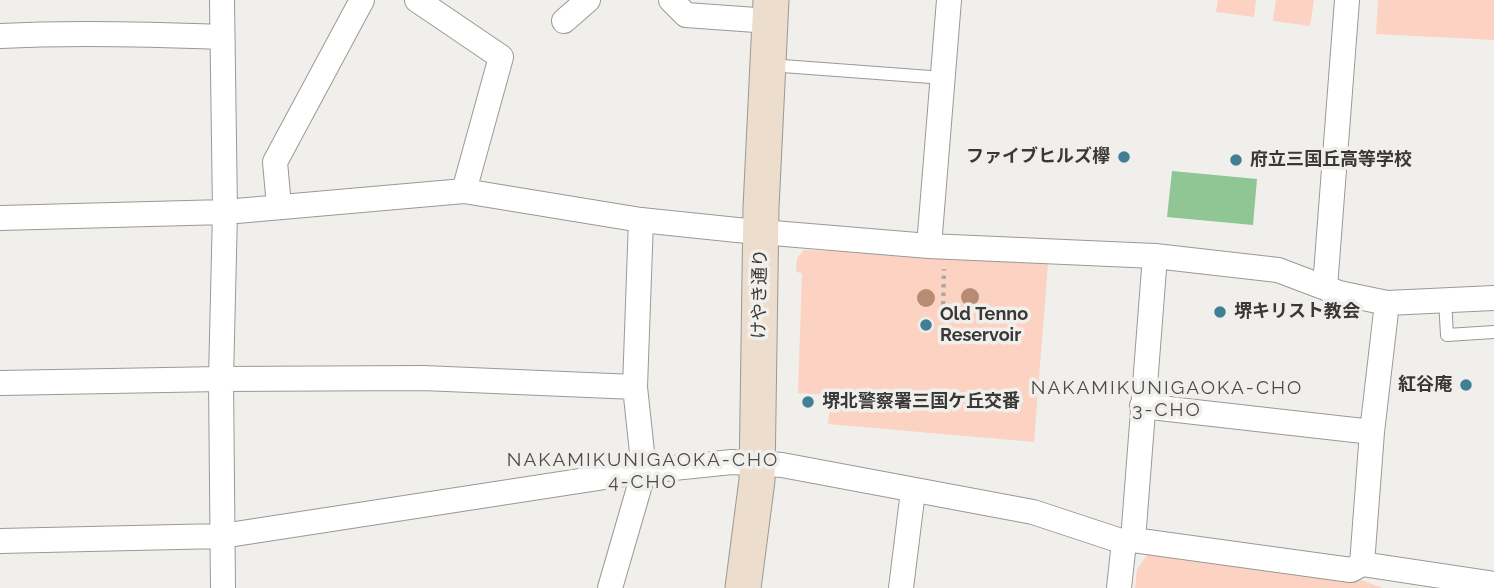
<!DOCTYPE html>
<html>
<head>
<meta charset="utf-8">
<style>
  body { margin:0 }
  canvas { display:block; background:#f0efeb }
</style>
</head>
<body>
<canvas width="1494" height="588"></canvas>
<script>
const ctx = document.querySelector('canvas').getContext('2d');
ctx.lineJoin = 'round';
function paint(path, color) { ctx.fillStyle = color; ctx.fill(path, 'evenodd'); }
function stroke(path, color, width, dash) { ctx.strokeStyle = color; ctx.lineWidth = width; ctx.lineCap = dash ? 'butt' : 'round'; ctx.setLineDash(dash || []); ctx.stroke(path); }
function drawText(font, color, halo, rows, align = 'center') {
  ctx.font = font + ' Raleway,"Noto Sans JP",sans-serif'; ctx.lineWidth = 7; ctx.setLineDash([]); ctx.textBaseline = 'middle'; ctx.strokeStyle = halo; ctx.fillStyle = color; for (const [text, x, y, turn = 0] of rows) {
    ctx.save(); ctx.translate(x, y); ctx.rotate((+turn || 0) * Math.PI / 180); ctx.textAlign = isNaN(turn) ? turn : align; if (halo) ctx.strokeText(text, 0, 0); ctx.fillText(text, 0, 0); ctx.restore();
  }
}
paint(new Path2D(`
  M1218,0h38l-2,17 -38,-5z
  M1276,0h38l-4,26 -37,-5z
  M1378,0h116v40l-118,-6z
  M804,250l62,2 182,12 -14,178 -206,-18 3,-29 -33,-2 4,-120 -6,-1 1,-14z
  M1179,554l25,1 157,25 22,8h-248l2,-19 10,-14z`), '#fcd3c3');
paint(new Path2D(`
  M1172,171l85,8 -4,46 -86,-8z`), '#90c693');
const lane = new Path2D(`
  M769,65l175,13
  M1445,300l2,35 47,-3`);
const street = new Path2D(`
  M222,0l3,212 -4,167 2,209
  M417,0l84,57 -37,134
  M671,0l15,15 84,6
  M564,21l24,-21
  M0,36c74,-4 147,-2 221,1
  M279,206l-4,-44 87,-162
  M0,218l225,-6 239,-21 177,29 96,10 192,16 226,10 123,14 61,23 48,10 107,-5
  M929,246l20,-246
  M1325,287l22,-287
  M0,383l221,-4 202,-1 212,9
  M1142,406l230,26
  M1133,540l22,-284
  M0,541l222,-5 422,-65 88,-9 50,3 251,47 91,30
  M1362,564l10,-132 15,-129
  M610,588l34,-117 -9,-84 6,-167
  M901,588l12,-97
  M1119,588l5,-46 9,-2 218,30 11,-6 132,20`);
const secondary = new Path2D(`
  M743,588l14,-108 4,-272 10,-208`);
stroke(lane, '#9a9996', 14);
stroke(street, '#9a9996', 26);
stroke(secondary, '#9a9996', 37);
stroke(new Path2D(`
  M943,313l1,-44`), '#aaa9a6', 4.5, [3.5, 5]);
stroke(lane, '#fff', 12);
stroke(street, '#fff', 24);
stroke(secondary, '#ecddcc', 35);
ctx.fillStyle = '#b88b73';
for (const [x, y] of [
  [970,297],
  [926,298]
]) { ctx.beginPath(); ctx.arc(x, y, 9, 0, 2 * Math.PI); ctx.fill(); }
for (const [x, y, r, color] of [
  [1124,157,7,"#417f94"],
  [1236,160,7,"#417f94"],
  [1220,312,7,"#417f94"],
  [926,325,7,"#417f94"],
  [1466,385,7,"#417f94"],
  [808,402,7,"#417f94"]
]) { const dot = new Path2D(); dot.arc(x, y, r, 0, 2 * Math.PI); ctx.fillStyle = color; ctx.fill(dot); stroke(dot, '#f0efeb', 2.5); }
drawText('bold 18px', '#393837', '#f0efeb', [
  ["ファイブヒルズ欅",1110,157,"right"],
  ["府立三国丘高等学校",1250,160],
  ["堺キリスト教会",1234,312],
  ["Old Tenno",940,315],
  ["Reservoir",940,336],
  ["紅谷庵",1452,385,"right"],
  ["堺北警察署三国ケ丘交番",822,402]
], 'left');
drawText('18px', '#393837', '#f0efeb', [
  ["けやき通り",760,294,-89]
]);
ctx.letterSpacing = '2px';
drawText('19px', '#4d4c49', '#f0efeb', [
  ["NAKAMIKUNIGAOKA-CHO",1167,388],
  ["3-CHO",1167,410],
  ["NAKAMIKUNIGAOKA-CHO",643,460],
  ["4-CHO",643,482]
]);
ctx.letterSpacing = '0px';
</script>
</body>
</html>
